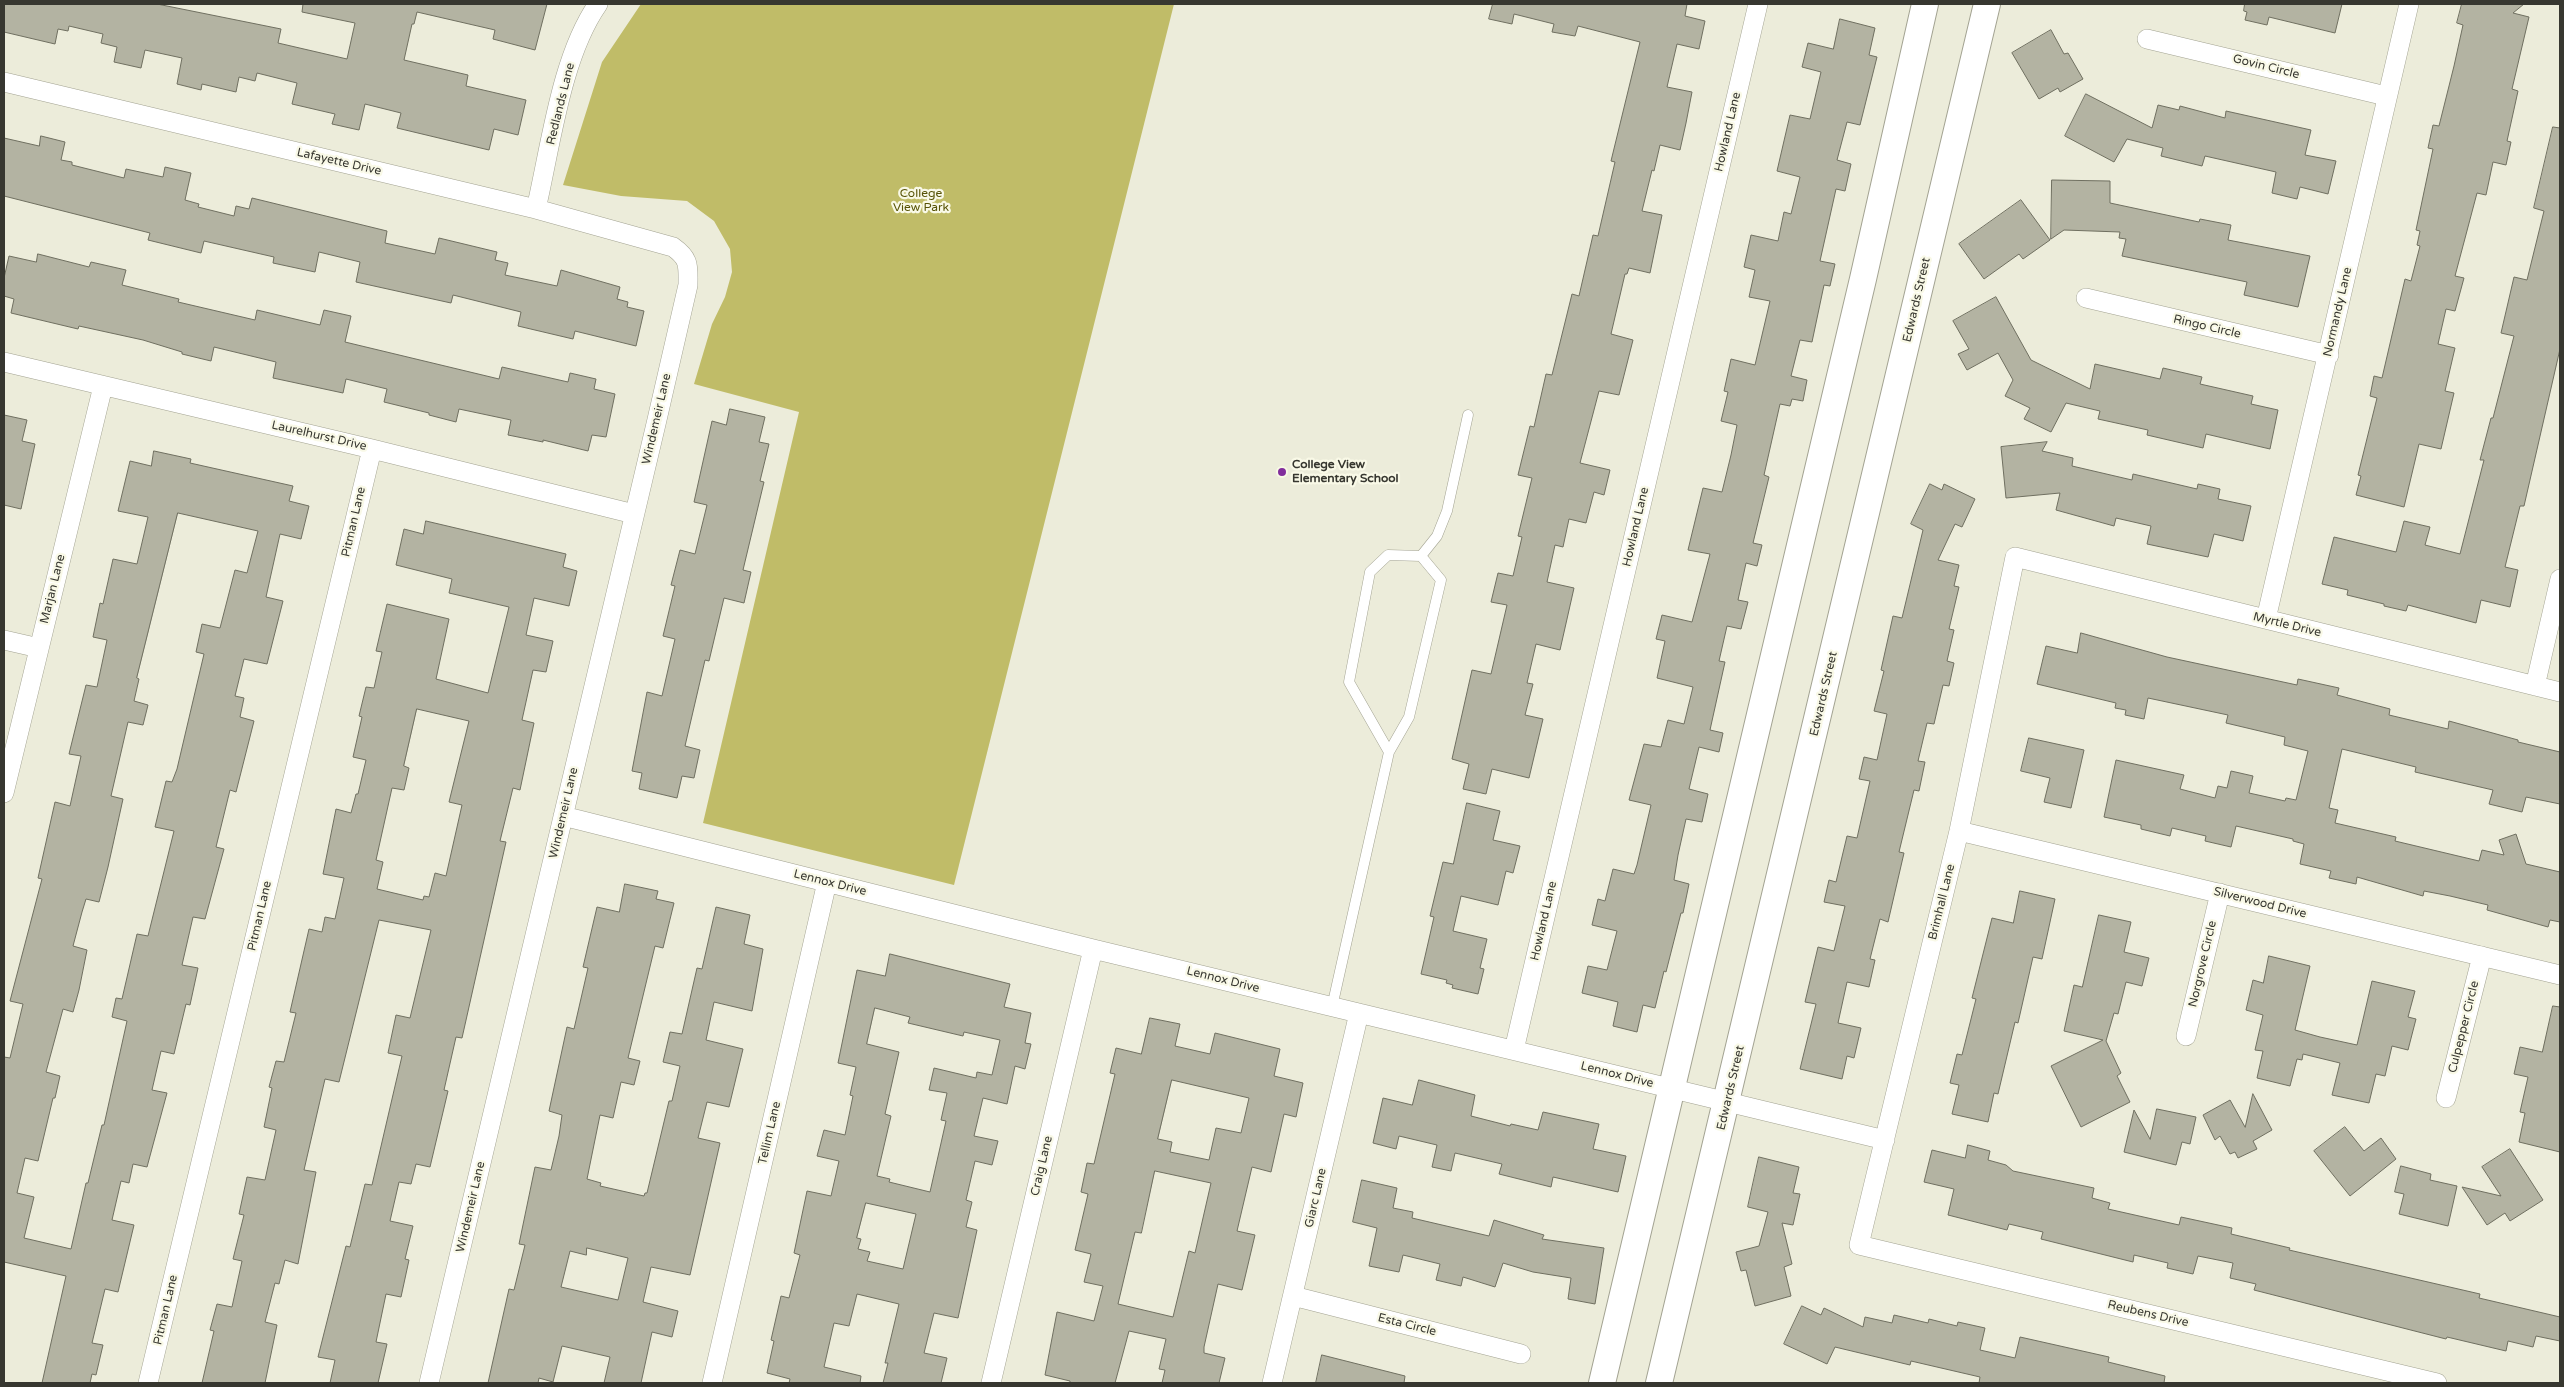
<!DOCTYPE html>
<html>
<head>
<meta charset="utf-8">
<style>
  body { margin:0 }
  #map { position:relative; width:2564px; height:1387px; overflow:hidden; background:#ececda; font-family:"Varela Round",sans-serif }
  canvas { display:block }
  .frame { position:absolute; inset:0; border:5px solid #373730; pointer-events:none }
</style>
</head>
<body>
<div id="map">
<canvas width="2564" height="1387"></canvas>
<div class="frame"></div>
</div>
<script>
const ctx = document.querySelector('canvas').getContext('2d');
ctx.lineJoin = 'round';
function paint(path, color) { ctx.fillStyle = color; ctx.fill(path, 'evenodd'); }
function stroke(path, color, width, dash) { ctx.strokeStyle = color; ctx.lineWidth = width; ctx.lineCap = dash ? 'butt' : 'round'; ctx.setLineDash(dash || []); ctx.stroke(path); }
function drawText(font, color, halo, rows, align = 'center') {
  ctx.font = font + ' "Varela Round",sans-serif'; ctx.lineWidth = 4.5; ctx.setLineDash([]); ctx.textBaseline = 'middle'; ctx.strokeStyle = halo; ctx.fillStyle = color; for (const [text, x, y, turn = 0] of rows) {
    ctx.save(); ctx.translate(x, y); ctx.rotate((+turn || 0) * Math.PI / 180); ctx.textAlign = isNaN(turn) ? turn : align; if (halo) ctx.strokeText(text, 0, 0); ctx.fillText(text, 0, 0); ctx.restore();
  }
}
paint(new Path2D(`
  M641,4h533l-220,881 -251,-62 96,-411 -105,-28 18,-60 13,-27 7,-25 -2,-23 -16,-28 -27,-20 -66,-5 -58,-11 39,-123z`), '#c0bc68');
const building = new Path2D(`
  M4,4h153l124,25 -3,14 69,16 8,-36 -53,-11 1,-8h244l-12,46 -42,-11 2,-9 -78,-18 -3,12h-2l-8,36 64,15 -2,11 60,14 -8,35 -24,-6 -5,21 -92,-22 4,-15 -36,-9 -6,26 -27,-6 3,-10 -43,-10 5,-21 -40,-10 -2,8 -16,-4 -3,15 -34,-8 -1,6 -24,-6 5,-26 -37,-8 -4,18 -27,-6 3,-15 -16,-4 2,-9 -34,-8 -1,5 -10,-2 -3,15 -51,-12z
  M1493,4h194l-2,12 20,5 -6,28 -22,-5 -10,43 25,5 -6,31 -6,27 -20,-5 -6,26 -2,-1 -10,41 20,4 -12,58 -21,-5 -2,6h-2l-14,60 22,6 -14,55 -20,-4 -19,72 30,7 -6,25 -10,-3 -8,31 -17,-4 -6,28 -8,-2 -8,37 27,6 -14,62 -24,-6 -9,39 6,1 -8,31 18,4 -14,59 -37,-9 -6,25 -23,-5 6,-25 -17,-5 20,-89 19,4 16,-69 -16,-3 7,-29 15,3 9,-39 -4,-1 14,-58 -14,-3 12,-49 4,1 12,-53 6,1 20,-81 7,2 14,-61 5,1 17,-74 -4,-1 29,-119 -62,-16 -3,10 -23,-4 2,-8 -40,-10 -2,10 -23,-5z
  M2245,4h97l-7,29 -66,-16 -2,8 -22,-5 2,-8 -3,-1z
  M2462,4h62l-11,9 16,4 -17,72 6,2 -11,50 4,1 -5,23 -13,-3 -7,33 -9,-2 -22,83 9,2 -9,33 -9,-2 -8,35 17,4 -10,43 9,2 -13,56 -22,-5 -15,63 -48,-12 5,-19 -3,-1 19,-77 -7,-2 4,-20 8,2 23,-99 6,2 9,-35 -3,-1 3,-14 -4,-1 17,-81 -5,-1 5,-23 6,1 15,-60 9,-41 -6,-2z
  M1840,19l35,9 -6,27 8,2 -17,68 -13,-3 -10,38 14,4 -6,27 -9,-2 -16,72 15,3 -5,22 -6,-1 -12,57 -12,-2 -9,36 16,4 -4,21 -11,-2 -2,7 -10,-2 -16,71 5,2 -16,66 9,2 -5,21 -11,-3 -8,37 10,2 -7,27 -14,-3 -8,35 6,1 -15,68 13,3 -4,19 -20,-5 -10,42 19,5 -6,28 -16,-3 -8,36 -4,25 15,4 -6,29h-2l-15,59 -2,-1 -9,37 -12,-3 -6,27 -24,-6 5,-24 -36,-9 6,-27 19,4 10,-39 -25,-6 6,-26 7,2 8,-32 21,5 3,-9 14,-60 -22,-5 15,-56 17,3 7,-27 16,4 9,-37 -36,-9 8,-37 -9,-2 6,-24 30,7 18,-68 -22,-4 15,-62 19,4 9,-37 6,-30 -16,-4 7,-29 -4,-1 7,-32 24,6 15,-64 -21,-4 6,-27 -11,-3 7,-32 27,6 6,-29 7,2 9,-37 -23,-6 13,-56 20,4 11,-47 -19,-5 6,-24 25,6z
  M2051,30l13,24 4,-1 15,26 -23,13 -2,-4 -19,11 -27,-46z
  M2086,94l66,34 6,-23 21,5 1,-4 45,12 1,-7 85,19 -6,25 31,6 -8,33 -28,-7 -3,12 -25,-6 4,-21 -71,-16 -3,10 -41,-10 2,-8 -36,-9 -13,23 -49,-26z
  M2553,127l7,1v221l-36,157h-4l-15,61 13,3 -8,37 -29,-7 -5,23 -68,-18 -2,6 -22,-5v-2l-37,-9 1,-5 -26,-6 12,-47 62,15 8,-31 26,6 -5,18 35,9 24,-94h-4l11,-42h2l21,-82 -13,-3 13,-56 13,3 17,-69 -10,-3z
  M41,136l24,6 -4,18 11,2v3l52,13 2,-9 37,8 2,-10 26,6 -6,27 14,4 -1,3 36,9 2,-10 13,3 3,-11 135,33 -2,12 50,11 4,-16 58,14 -2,8 13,3 -3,12 52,11 4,-16 59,17 -3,12 11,3 -1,5 17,4 -8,35 -61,-15 -2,8 -55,-13 3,-14 -68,-17 -2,8 -95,-21 4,-20 -41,-10 -4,20 -42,-9 1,-6 -70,-16 -3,12 -53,-13 2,-7 -146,-37v-58l35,8z
  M2052,180l58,1v22l89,19 1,-3 31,6 -3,15 82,16 -12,51 -54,-12 3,-13 -125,-26 4,-17 -7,-1 1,-6 -56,-2 -13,9z
  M2021,200l29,40 -27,19 -4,-5 -35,25 -25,-35z
  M38,254l51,13 2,-5 35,8 -4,15 57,14 -1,3 77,18 2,-10 63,15 4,-15 27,6 -6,26 154,37 3,-12 66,15 2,-9 26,6 -2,10 21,5 -9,43 -14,-2 -4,16 -45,-11v2l-35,-7 3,-15 -52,-11 -3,13 -27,-7v-2l-45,-11 3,-13 -41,-10 -3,14 -70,-15 3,-16 -62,-15 -3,14 -29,-7v-2l-39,-12 -64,-14 -1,3 -67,-16 3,-14 -10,-3v-18l5,-22 27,6z
  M1996,297l35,63 59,29 5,-25 65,15 3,-11 39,9 -2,7 53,12 -2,8 27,6 -8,39 -64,-15 -3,14 -56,-13 1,-5 -50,-11 2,-8 -34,-8 -15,29 -27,-13 6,-11 -25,-12 8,-16 -15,-27 -31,17 -9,-16 11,-5 -16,-28z
  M730,409l35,8 -6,25 10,2 -9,37 4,1 -21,88 8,2 -7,31 -20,-5 -15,63 -4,-1 -20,86 15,4 -6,28 -12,-2 -5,22 -38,-9 3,-16 -10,-2 15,-79 15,4 13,-57 -12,-3 12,-50 -4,-1 9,-35 15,4 12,-49 -13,-3 18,-81 14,4z
  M4,415l23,5 -5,21 13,3 -14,65 -17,-4z
  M2047,442l-5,9 31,7 -1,8 60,14 1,-6 64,15 1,-5 22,5 -2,10 33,7 -8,35 -29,-7 -6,23 -61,-13 4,-18 -35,-8 -2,8 -58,-16 4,-17 -54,5 -5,-51z
  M154,451l37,8 -1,4 103,23 -4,15 20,5 -8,33 -21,-5 -14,63 17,4 -16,63 -23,-5 -9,37 9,2 -4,19 14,4 -18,71 -6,-2 -14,57 8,2 -19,70 -12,-2 -11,48 16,3 -8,37 -4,-1 -12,50 -13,-3 -9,39 15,3 -20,74 -14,-3 -4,19 -8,-2 -9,39 22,5 -16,67 -13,-3 -13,54 11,2 -7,30 -4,-1 -2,9h-48l24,-107 -62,-14v-205l6,1 13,-54 -13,-3 32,-122 -4,-1 17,-76 15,4 11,-50 -12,-2 17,-69 11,2 10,-47 -14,-3 7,-34 3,1 10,-45 24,5 11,-47 -30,-6 12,-50 21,5zM178,513l80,18 -11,42 -12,-3 -15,58 -18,-4 -6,28 8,2 -27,115 -5,13 -6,-1 -11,46 19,4 -26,105 -11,-2 -15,65 -6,-1 -4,19 15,4 -23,104h-2l-14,58h-2l-15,66 -47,-11 10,-41 -17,-4 8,-35 13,3 15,-63h2l5,-22 -14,-4 17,-63 10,3 6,-22 8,-40 -14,-4 9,-34 4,-13 13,3 9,-35 15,-68 -12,-3 17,-74 15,3 5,-20 -14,-4 5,-22 -2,-1z
  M1930,484l12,6 2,-6 31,15 -13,28 -7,-3 -17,36 21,5 -5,21 5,1 -10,42 5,1 -7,31 7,2 -5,23 -6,-1 -9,39 -7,-1 -9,38 7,1 -6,29 -5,-1 -15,62 5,1 -16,69 -8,-3 -10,40 5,1 -6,27 -22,-5 -9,41 23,5 -7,30 -7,-2 -5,23 -42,-10 16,-65 -11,-2 13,-55 16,4 11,-45 -21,-4 5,-22 7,2 11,-46 10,2 13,-57 -11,-2 5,-22 13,3 10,-46 -13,-3 10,-40 -3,-1 12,-54 9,2 21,-88 -12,-6z
  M426,521l140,33 -3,13 14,4 -8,35 -35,-8 -8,37 27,6 -7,31 -13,-2 -11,50 12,3 -14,67 -7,-2 -13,53 6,1 -44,196 -6,-1 -12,53 4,1 -18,76 -14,-3 -5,20 -12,-2 -9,39 23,5 -8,33 4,1 -8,37 -15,-3 -10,48 11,2 -9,39h-48l5,-23 -17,-3 28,-111 4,1 15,-63 7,1 30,-129 -14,-3 8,-38 14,3 21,-88 -52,-10 -40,162 -14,-3 -21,91 12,2 -18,92 -13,-4 -6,24 -4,-1 -10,39 12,3 -12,58h-63l12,-52 -4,-1 7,-26 15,3 10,-46 -9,-2 11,-44 -5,-1 8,-37 18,3 11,-50 -12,-3 8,-39 -3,-1 7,-26 8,1 12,-49 -6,-1 19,-83 13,3 3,-15 10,2 9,-41 -21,-4 13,-65 15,4 5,-19h2l8,-34 -13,-3 9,-40 -3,-1 7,-29 8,1 8,-36 -6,-1 11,-47 62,15 -13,60 52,14 21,-86 -60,-14 3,-14 -56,-14 8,-36 19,5zM417,709l52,12 -20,81 13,3 -16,71 -11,-3 -6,24 -5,-1 -1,4 -46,-11 6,-27 -7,-2 16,-72 12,2 5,-22 -5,-2z
  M2081,633l86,24 130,28 1,-6 41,9 -2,7 53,14 -1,6 59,14 1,-8 69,19v2l42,10v52l-34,-7 -4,15 -33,-8 4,-14 -78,-18 1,-5 -74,-18 -13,59 9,2 -3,13 61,14 -1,4 84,20 3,-11 22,5 -5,-15 17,-6 10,30 34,8v50l-10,-2 -2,7 -61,-17 1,-5 -38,-9 -26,-5 -1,5 -66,-19 -1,7 -27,-6 2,-7 -31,-7 4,-20 -11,-3v-2l-57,-13 -5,21 -26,-6 1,-5 -34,-8 -2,8 -29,-7v-4l-37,-8 12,-57 68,15 -4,14 35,9 3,-12 9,2 4,-17 22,5 -4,17 36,8 1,-3 10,2 12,-49 -24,-6 1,-8 -59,-14 2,-8 -80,-17 -4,21 -19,-4 1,-5 -11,-2 1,-5 -79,-19 9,-38 31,7z
  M2029,738l55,12 -13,58 -27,-6 6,-24 -29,-7z
  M1467,803l33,8 -7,29 27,6 -7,27 -7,-2 -8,34 -37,-9 -8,35 34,8 -7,29 4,1 -6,25 -26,-6 1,-3 -7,-2 1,-3 -26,-6 13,-57 -4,-1 13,-54 10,2z
  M625,884l33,7 -2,8 18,4 -11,45 -8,-2 -27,112 12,3 -6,24 -13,-3 -8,36 -13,-3 -13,64 14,4 -1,3 44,10 1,-3h2l22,-92h3l8,-35 -17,-4 7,-30 12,2 15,-66 5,1 14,-62 34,8 -6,29 19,5 -11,62 -38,-9 -8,38 37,9 -14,58 -22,-5 -9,36 22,5 -30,132 -39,-8 -8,35 35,9 -6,26 -20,-5 -11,51h-37l6,-26 -48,-11 -9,36 -14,-4 -1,5h-50l21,-94 5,1 11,-45 -6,-1 16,-77 16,3 8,-34 3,-21 -13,-4 18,-84 7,2 14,-61 -5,-1 14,-60 22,5zM587,1248l41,10 -10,42 -57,-13 9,-36 16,4z
  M2020,891l35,8 -13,60 -9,-2 -15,66 -3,-1 -17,72 -4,-1 -6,29 -36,-8 7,-29 -9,-2 7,-29 5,1 14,-56 -4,-1 20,-80 21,5z
  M2099,915l32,7 -7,30 25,6 -7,28 -16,-4 -8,32 -4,-1 -8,28 15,32 -4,3 13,26 -49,25 -30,-61 52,-26 -39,-9 10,-46 8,2z
  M890,954l120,30 -6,23 27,6 -6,30 6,1 -6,25 -10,-3 -8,38 -24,-6 -9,38 24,5 -6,24 -17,-4 -9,39 6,2 -6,25 11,3 -19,88 -24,-5 -10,40 23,5 -6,25h-58l5,-20h-3l14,-59 -42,-10 -8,32 -15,-3 -10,44 37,9 -1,7h-71l1,-4 -23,-6 7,-32 -3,-1 10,-44 8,2 11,-43 -6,-2 13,-62 24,5 8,-35 -22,-5 7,-26 21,5 8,-39 -3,-1 6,-28 -18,-4 19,-93 28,6zM875,1008l35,9 -2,6 55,13 1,-4 36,8 -8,35 -15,-3 -1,6 -42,-10 -5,22 18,3 -6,27 5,1 -16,71 -41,-10 1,-3 -13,-3 14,-60 -6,-2 14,-62 -32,-8zM866,1203l50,11 -13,55 -36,-8 3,-9 -12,-3 3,-10 -4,-1z
  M2269,956l41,10 -15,64 25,7 37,8 15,-64 43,10 -7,26 8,2 -8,31 -16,-4 -7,30 -9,-2 -7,29 -37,-8 8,-32 -37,-9 -1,6 -5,-1 -7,27 -33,-8 6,-27 -8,-1 8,-35 -17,-5 7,-30 10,3z
  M2553,1006l7,1v145l-41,-10 6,-29 -5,-1 8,-35 -14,-3 6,-27 22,5z
  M1150,1018l30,6 -5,22 35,8 5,-21 65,16 -6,27 29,7 -7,34 -12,-3 -13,58 -19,-5 -15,64 18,4 -13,55 -24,-6 -14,63v6l21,5 -6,25h-57l3,-13 -6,-1 7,-30 -37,-8 -14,52h-45v-2l-25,-6 12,-63 37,9 9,-35 -19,-4 7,-28 -16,-4 13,-56 -7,-2 6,-29 7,1 21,-90 -5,-1 6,-25 25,6zM1172,1080l77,18 -8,35 -25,-5 -7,32 -39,-8 2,-10 -14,-3zM1155,1171l56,12 -16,70 -6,-2 -16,66 -55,-13 17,-72 6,1z
  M1419,1080l56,15 -4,21 39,10 1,-2 27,6 5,-18 56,12 -6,25 33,7 -8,36 -65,-15 -2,10 -52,-13 3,-10 -47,-11 -4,18 -19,-4 5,-22 -38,-9 -3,13 -23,-6 10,-45 29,7z
  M2253,1094l19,36 -19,11 4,8 -19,9 -3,-6 -5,2 -10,-18 -5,4 -12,-25 27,-15 15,27z
  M2157,1109l39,8 -6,27 -8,-2 -6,23 -52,-13 10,-42 16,29z
  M2345,1127l19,24 17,-13 15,21 -46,37 -36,-45z
  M1968,1145l22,6 -2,9 18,5 7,6 81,17 -2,10 18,5 -2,6 71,16 2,-8 51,11 -1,6 59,14 -1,2 191,44 -1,4 81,19v24l-24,-5 -3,11 -25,-6 -2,10 -59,-14 -1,2 -192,-49 2,-6 -26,-6 3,-15 -35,-7 -5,18 -26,-6 1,-5 -34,-8 -1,7 -92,-23 2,-7 -34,-8 -2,6 -59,-15 6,-26 -30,-7 8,-32 33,8z
  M2510,1149l33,51 -33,21 -5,-8 -18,12 -25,-38 39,9 -19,-29z
  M1759,1157l40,10 -6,26 7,1 -7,31 -11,-2 10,41 -8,3 7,29 -36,10 -9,-36 -5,1 -5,-19 23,-6 9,-34 -20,-5z
  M2401,1166l30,8 -1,6 27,6 -9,40 -49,-12 5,-20 -9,-2z
  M1362,1180l35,8 -4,20 20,4 -1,6 77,18 5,-16 50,15 -2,4 62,9 -9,56 -27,-5 3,-21 -38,-6 -30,-9 -8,24 -32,-10 -2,9 -25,-6 4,-16 -37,-9 -4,17 -30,-6 8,-38 -24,-6z
  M1802,1306l19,9 3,-7 39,19 2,-10 27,6 2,-8 34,8 1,-4 28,7 1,-4 27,6 -5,22 35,8 5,-21 89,20 -1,5 57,14 -1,7h-185l1,-6 -69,-16 -1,4 -75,-18 -8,17 -43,-20z
  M1322,1355l83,21 -1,7h-88z`);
paint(building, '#b3b3a2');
stroke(building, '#6f6f60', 1);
const service = new Path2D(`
  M1421,556l16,-20 10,-25 21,-96
  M1332,1007l57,-255 20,-35 32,-137 -20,-24 -33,-1 -18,17 -21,110 40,70`);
const minor = new Path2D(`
  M2147,39l239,57
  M4,82l532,127 137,38c17,12 15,19 15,38l-32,139 -227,959
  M536,209c15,-64 25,-152 62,-205
  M2086,298l243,57
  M4,362l368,87 262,65
  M2266,619l143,-615
  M4,640l35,8
  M2535,686l25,-107
  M4,793l99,-407
  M563,816l530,133 792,191
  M1959,831l601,144
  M2186,1036l34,-143
  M1514,1050l244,-1046
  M2446,1098l36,-142
  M1293,1296l228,58
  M148,1383l224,-934
  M712,1383l115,-501
  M991,1383l102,-434
  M1272,1383l87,-370
  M2437,1383l-578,-138 100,-414 56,-274 545,135`);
const secondary = new Path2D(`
  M1602,1383l261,-1104 62,-275
  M1659,1383l328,-1379`);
stroke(service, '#a3a392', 11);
stroke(minor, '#a3a392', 20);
stroke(secondary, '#a3a392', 28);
stroke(service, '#fff', 10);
stroke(minor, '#fff', 19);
stroke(secondary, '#fff', 26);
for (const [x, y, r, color] of [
  [1282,472,5,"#812d9c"]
]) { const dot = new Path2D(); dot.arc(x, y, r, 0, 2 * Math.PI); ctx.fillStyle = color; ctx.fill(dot); stroke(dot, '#f9f9e7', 2); }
drawText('12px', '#373730', '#f9f9e7', [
  ["Govin Circle",2266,67,14],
  ["Redlands Lane",561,104,-76],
  ["Howland Lane",1728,132,-77],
  ["Lafayette Drive",339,162,13],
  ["Edwards Street",1917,300,-77],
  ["Normandy Lane",2338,312,-77],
  ["Ringo Circle",2207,327,13],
  ["Windemeir Lane",657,419,-77],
  ["Laurelhurst Drive",319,436,13],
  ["Pitman Lane",354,522,-77],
  ["Howland Lane",1636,527,-77],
  ["Marjan Lane",53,589,-76],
  ["Myrtle Drive",2287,625,14],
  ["Edwards Street",1824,694,-77],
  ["Windemeir Lane",564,813,-77],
  ["Lennox Drive",830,883,14],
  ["Brimhall Lane",1942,902,-76],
  ["Silverwood Drive",2260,903,14],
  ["Pitman Lane",260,916,-77],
  ["Howland Lane",1544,921,-77],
  ["Norgrove Circle",2203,964,-77],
  ["Lennox Drive",1223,980,14],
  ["Culpepper Circle",2464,1027,-76],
  ["Lennox Drive",1617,1075,14],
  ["Edwards Street",1731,1088,-77],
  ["Tellim Lane",770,1133,-77],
  ["Craig Lane",1042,1166,-77],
  ["Giarc Lane",1316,1198,-77],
  ["Windemeir Lane",471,1207,-77],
  ["Pitman Lane",166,1310,-77],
  ["Reubens Drive",2148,1314,13],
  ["Esta Circle",1407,1325,14]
]);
drawText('12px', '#575307', '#f9f9e7', [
  ["College",921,194],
  ["View Park",921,208]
]);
drawText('bold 12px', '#373730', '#f9f9e7', [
  ["College View",1292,465],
  ["Elementary School",1292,479]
], 'left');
</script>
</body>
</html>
